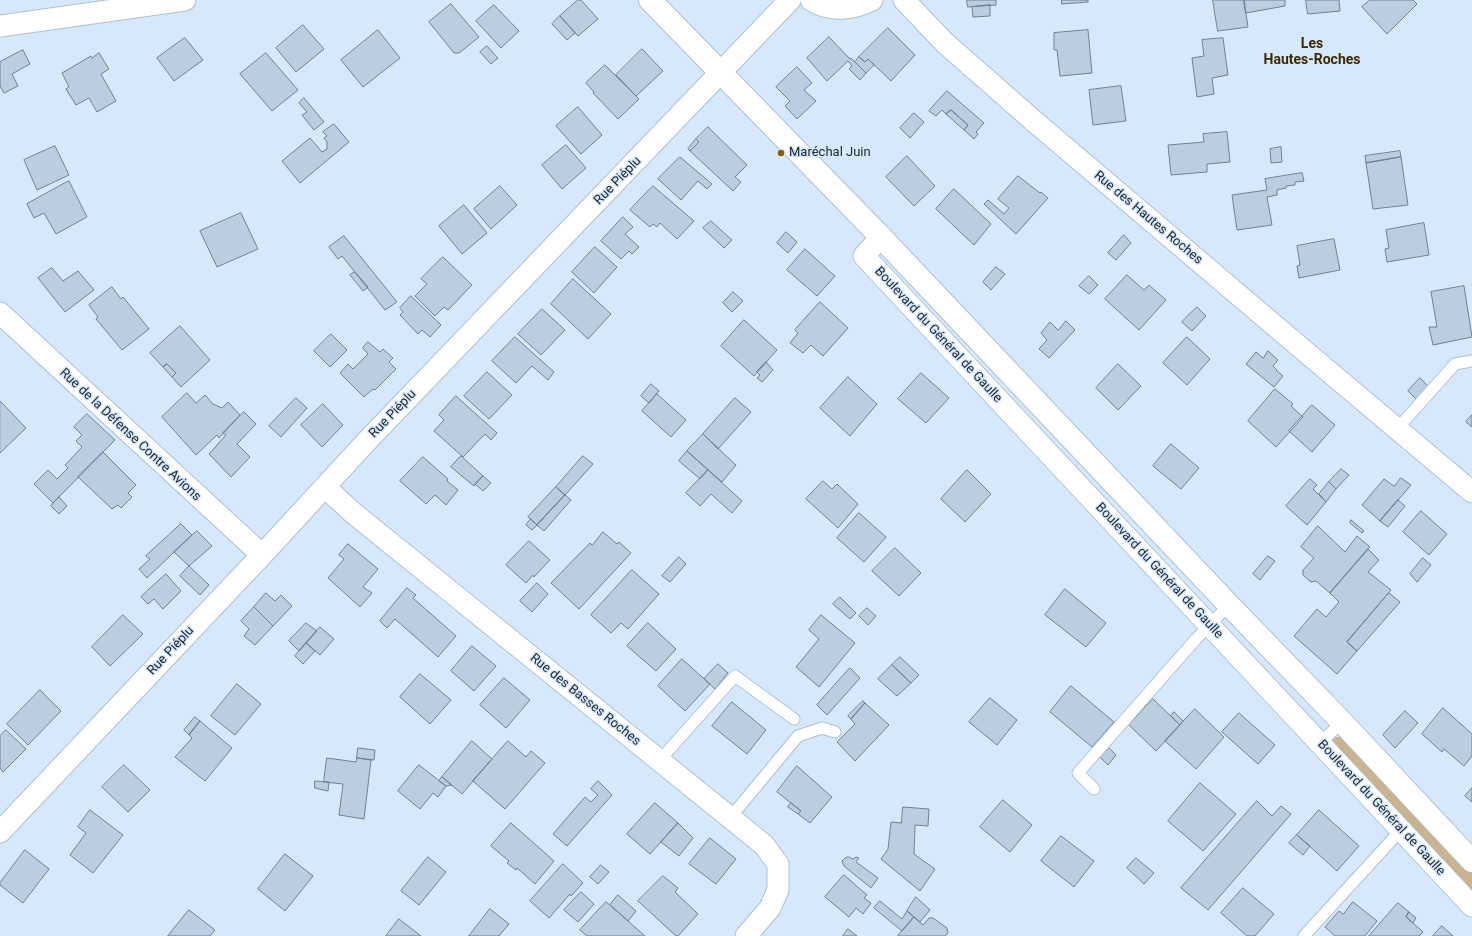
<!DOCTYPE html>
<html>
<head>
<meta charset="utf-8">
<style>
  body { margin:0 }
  canvas { display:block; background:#d6e9fc }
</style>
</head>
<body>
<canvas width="1472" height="936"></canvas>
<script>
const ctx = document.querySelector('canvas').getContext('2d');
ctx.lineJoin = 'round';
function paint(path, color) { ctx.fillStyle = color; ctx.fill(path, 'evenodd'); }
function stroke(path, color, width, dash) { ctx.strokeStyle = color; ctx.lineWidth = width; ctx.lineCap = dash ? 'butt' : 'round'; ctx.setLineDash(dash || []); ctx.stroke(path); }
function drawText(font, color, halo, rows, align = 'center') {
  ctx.font = font + ' Roboto,sans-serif'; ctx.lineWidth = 3; ctx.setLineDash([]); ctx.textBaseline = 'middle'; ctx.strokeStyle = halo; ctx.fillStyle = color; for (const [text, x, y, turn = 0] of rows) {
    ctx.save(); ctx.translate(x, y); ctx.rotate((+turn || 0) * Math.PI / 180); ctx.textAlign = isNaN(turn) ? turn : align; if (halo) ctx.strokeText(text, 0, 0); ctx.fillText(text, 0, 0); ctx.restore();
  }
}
paint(new Path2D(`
  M1336,737h6l130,136v27l-143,-155z`), '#cab38d');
const building = new Path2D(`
  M578,0h3l17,19 -20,17 -18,-20z
  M967,0h29v5l-28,2z
  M1062,0h26v2l-26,2z
  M1213,0h31l4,27 -30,4z
  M1244,0h41v6l-39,7z
  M1306,0h33l1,11 -32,3z
  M1370,0h43l4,4 -30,30 -25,-27z
  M451,4l28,33 -20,16h-5l-25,-31z
  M494,5l25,26 -18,17 -25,-27z
  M990,5v11l-17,1 -1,-10z
  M560,16l15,17 -8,7 -15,-16z
  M303,25l21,24 -28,23 -20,-24z
  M888,28l27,27 -24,26 -23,-22 -3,3 -6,-5z
  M378,30l22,28 -37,29 -22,-27z
  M1088,30l4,43 -32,3 -3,-26h-3v-17z
  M829,37l21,22 1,-1 15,15 -6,7 -11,-11 3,-3 -4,-5 -21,20 -20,-23z
  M185,38l18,22 -29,21 -17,-23z
  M1223,38l5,37 -16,3 2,16 -17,3 -5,-39 12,-2 -2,-16z
  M487,46l11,12 -7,6 -11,-12z
  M642,49l21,22 -27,25 -20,-21z
  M23,50l7,14 -18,10 6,12 -14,7 -4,-7v-24z
  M99,53l10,16 -8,5 15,27 -19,11 -8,-14 -13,7 -10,-16 3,-2 -7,-14 29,-17 1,2z
  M266,53l32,37 -26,21 -32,-37z
  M859,57l6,5 3,-3 6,6 -8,8 -11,-11z
  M605,65l34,34 -21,20 -25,-26 1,-1 -8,-9z
  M797,67l15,16 -8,7 12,11 -19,18 -12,-13 5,-5 -14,-14z
  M1121,86l5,35 -33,4 -4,-35z
  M947,91l37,32 -8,9 2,2 -4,5 -10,-9 4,-5 -17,-15 -5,4 -4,-4 -6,6 -7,-5z
  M304,98l20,24 -10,8 -12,-15 5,-3 -8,-9z
  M578,107l24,28 -21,19 -25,-28z
  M951,110l17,15 -4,5 -18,-16z
  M914,113l10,9 -14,16 -10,-10z
  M334,124l15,18 -49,41 -18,-22 28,-23 12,14 5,-3v-7l-3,-4 3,-2 -4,-4z
  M708,127l39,38 -12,12 6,5 -8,9 -43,-40 9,-9 -3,-3z
  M1227,132l3,30 -23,2v8l-36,3 -3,-30 36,-3 -1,-8z
  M696,139l3,3 -9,9 -2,-2z
  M566,145l20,23 -24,21 -20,-24z
  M55,146l14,29 -32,15 -13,-30z
  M1281,147l1,15 -11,1 -1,-14z
  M1400,151l1,6 -35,6 -1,-7z
  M907,156l28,30 -21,20 -28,-29z
  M680,157l32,27 -5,5 -9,-8 -17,19 -23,-21z
  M1401,157l7,48 -35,4 -7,-46z
  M1302,173l2,8 -9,1v3l-9,1v2l-9,2v5l-10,2 5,28 -35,5 -5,-35 35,-5 -2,-11z
  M1018,176l22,17 1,-1 7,6 -32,36 -32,-30 4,-4 16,14 5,-6 -11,-9z
  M69,181l18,36 -31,17 -12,-21 -10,5 -7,-14z
  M500,186l17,19 -26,24 -17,-20z
  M653,186l41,35 -17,18 -17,-16 -3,4 -4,-3 -3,3 -20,-17z
  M954,189l37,35 -17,21 -38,-36z
  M464,205l23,28 -25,21 -23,-28z
  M241,213l17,36 -41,18 -17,-36z
  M623,217l10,10 -8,7 14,13 -7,7 -3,-3 -8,8 -20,-18z
  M711,221l21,19 -8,8 -21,-20z
  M1424,223l5,32 -42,7 -2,-13 4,-1 -3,-18z
  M786,232l11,10 -9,11 -11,-10z
  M1124,235l7,8 -15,17 -8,-7z
  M344,236l53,66 -12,8 -43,-54 -4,3 -9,-12z
  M1334,239l6,31 -41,8 -2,-12 3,-1 -3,-19z
  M595,247l22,20 -23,26 -22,-21z
  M805,249l30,27 -18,20 -30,-26z
  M443,257l29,28 -24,25 -4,-3 -9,9 -20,-20 12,-12 -6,-5z
  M996,267l9,7 -14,16 -8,-8z
  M52,268l11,13 15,-10 16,19 -29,22 -27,-34z
  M355,272l13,15 -5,4 -13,-16z
  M1127,275l17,15 5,-5 17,15 -27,30 -34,-31z
  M1089,276l9,9 -9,9 -10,-8z
  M573,279l38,35 -23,25 -37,-35z
  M1464,286l8,51 -39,8 -4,-18h8l-6,-35z
  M112,287l9,12 2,-2 26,32 -27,21 -26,-31 2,-2 -9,-12z
  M733,292l10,9 -11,11 -9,-9z
  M411,296l30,29 -11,12 -8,-7 -4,4 -18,-19 3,-3 -3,-4z
  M820,302l28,26 -25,28 -12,-11 -8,8 -13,-10 8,-10 -3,-3z
  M1197,307l9,9 -14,15 -10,-9z
  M542,309l23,21 -24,25 -23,-21z
  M744,320l33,30 -23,26 -33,-30z
  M1066,321l9,9 -26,28 -10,-9 8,-9 -6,-7 9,-11 8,8z
  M180,326l30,34 -29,27 -9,-10 4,-4 -9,-9 -4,3 -13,-14z
  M331,334l16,16 -17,17 -16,-16z
  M515,337l39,35 -6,8 -16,-14 -16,17 -24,-22z
  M1187,337l23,22 -23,26 -24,-22z
  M368,342l12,10 3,-3 10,9 -4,4 7,7 -21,21 -2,-1 -9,8 -24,-24 8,-9 5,5 15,-15 -5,-6z
  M1268,351l10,9 -5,6 4,4h-1l7,6 -9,11 -28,-23 10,-12 7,6z
  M766,362l7,8 -11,12 -5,-4 3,-3 -3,-3z
  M167,364l9,9 -4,4 -9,-10z
  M1118,364l23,22 -23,24 -22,-22z
  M487,372l25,23 -23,24 -25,-23z
  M921,373l28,25 -23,25 -28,-24z
  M848,377l29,27 -27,32 -30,-28z
  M1420,378l10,10 -12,13 -10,-10z
  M651,384l8,7 -10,12 -8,-7z
  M1275,389l18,15 -2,2 12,11 -27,30 -28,-26z
  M187,393l9,10 9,-8 8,9 9,4 6,-6 12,13 -21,23 -2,-3 -21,20 -34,-38z
  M657,394l29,26 -15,17 -29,-26z
  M456,396l41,37 -6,7 -6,-6 -22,23 -29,-26 10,-11 -5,-5z
  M296,398l11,10 -26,29 -12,-11z
  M735,398l16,14 -33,37 -15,-15z
  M0,401l26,27 -26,25z
  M323,404l20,21 -21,22 -21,-22z
  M1312,405l23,20 -23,27 -23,-21z
  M244,412l12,12 -19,20 13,13 -19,20 -22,-23 17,-19 -3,-2z
  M87,414l28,26 -62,63 -19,-19 14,-14 9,9 11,-11 -3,-3 17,-18 -6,-6 6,-6 -8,-8z
  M1472,415v12l-6,-5z
  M703,434l33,31 -14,17 -35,-31z
  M1171,444l28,24 -18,21 -28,-23z
  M687,451l21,19 -8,9 -21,-18z
  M103,452l33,33 -8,8 4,4 -11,11 -3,-3 -6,4 -34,-32z
  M461,456l22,20 -9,10 -23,-19z
  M583,456l10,8 -28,31 -9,-8z
  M423,457l25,22 -1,2 11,9 -12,15 -11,-10 -9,9 -26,-23z
  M1341,469l8,6 -13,14 -7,-7z
  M708,470l34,31 -10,12 -21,-19 -11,12 -14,-13z
  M967,470l24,24 -26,28 -24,-23z
  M483,476l8,7 -8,8 -8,-7z
  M1401,478l10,7 -31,36 -18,-16 22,-26 10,7z
  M1310,479l7,6 -4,4 13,13 -19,23 -21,-19z
  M823,481l9,8 5,-5 21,20 -20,24 -32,-29z
  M1329,482l7,7 -10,13 -7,-8z
  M556,487l9,8 -28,30 -9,-8z
  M565,495l6,5 -27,31 -7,-6z
  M59,497l8,9 -8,8 -8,-8z
  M1398,500l7,6 -17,21 -8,-6z
  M1421,511l26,23 -18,21 -26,-23z
  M859,513l27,24 -22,25 -27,-24z
  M531,519l6,6 -5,5 -6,-5z
  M1351,520l13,11 -2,2 -12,-10z
  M181,524l11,11 -45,43 -8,-9 11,-10 -4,-3z
  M1318,526l27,26 12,-16 13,11 -40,46 -14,-12 -5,1 -8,-7v-5l11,-12 -13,-11z
  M197,531l15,15 -23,20 -15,-14z
  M603,532l14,12 2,-2 12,11 -52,56 -28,-26 39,-40 2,2z
  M529,541l21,19 -16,17 -1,-2 -7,8 -20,-18z
  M348,544l30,25 -15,18 9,6 -12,14 -32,-29 16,-19 -5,-4z
  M895,548l26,25 -22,23 -27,-25z
  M1368,549l11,11 -11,12 23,18 -44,52 10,9 -20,23 -43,-38 23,-27 9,8 13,-15 -9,-9z
  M1268,556l7,5 -15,19 -7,-6z
  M679,557l7,7 -16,18 -8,-6z
  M1423,558l8,7 -14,17 -7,-8z
  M189,566l20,19 -9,10 -20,-19z
  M632,570l27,24 -31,35 -7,-6 -10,10 -20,-18z
  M166,574l15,17 -18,18 -9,-10 -6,5 -7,-7z
  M537,583l11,11 -16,18 -12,-11z
  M407,588l9,7 -3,3 43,38 -18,21 -43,-38 -8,9 -7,-7z
  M1065,589l41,34 -20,24 -41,-32z
  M266,593l9,8 6,-6 11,11 -19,20 -19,-19z
  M1389,593l11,9 -43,49 -10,-9z
  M840,597l16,16 -6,6 -17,-15z
  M254,607l19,19 -18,19 -11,-9 5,-7 -8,-8z
  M867,608l9,8 -8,9 -9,-9z
  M123,615l20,19 -33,32 -18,-19z
  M821,615l34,28 -36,44 -23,-20 23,-28 -10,-9z
  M306,623l11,8 -18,20 -10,-10z
  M648,623l28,26 -20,22 -29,-25z
  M320,627l14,12 -14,16 -14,-12z
  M306,643l9,8 -12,13 -8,-8z
  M472,646l24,20 -22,25 -23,-20z
  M900,657l19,18 -8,8 -19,-18z
  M682,659l28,25 -25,27 -27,-25z
  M718,664l10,9 -13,16 -11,-10z
  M892,665l19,18 -14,13 -19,-17z
  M850,668l10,10 -33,37 -10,-10z
  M420,674l31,26 -21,24 -30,-27z
  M504,678l26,22 -24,28 -26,-23z
  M237,684l24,20 -26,31 -24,-19z
  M1071,686l43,36 -22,25 -42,-35z
  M40,690l21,21 -33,34 -21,-21z
  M990,698l27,22 -20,25 -28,-23z
  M1153,699l27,26 -24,26 -27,-26z
  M863,701l2,2 -14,16 -3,-3z
  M732,702l34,28 -19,24 -35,-28z
  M865,703l24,22 -34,36 -18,-19 18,-18 -4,-5z
  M1443,708l29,26v22l-8,10 -20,-17 -2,3 -20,-18z
  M1195,709l29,28 -28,32 -31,-28z
  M1405,711l13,12 -23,25 -12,-13z
  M1174,712l9,9 -3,4 -9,-9z
  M1239,713l36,32 -17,19 -36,-32z
  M195,717l5,4 -11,14 -5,-5z
  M200,721l32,27 -27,33 -30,-24 17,-19 -3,-3z
  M6,730l20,19 -23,23 -3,-4v-32z
  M472,741l20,18 -30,35 -20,-17z
  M508,741l18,16 5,-6 14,12 -40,46 -32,-28z
  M358,748l17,2 -1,10 -17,-2z
  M1109,748l7,7 -8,10 -8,-8z
  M327,758l29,4 1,-4 14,2 -7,59 -25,-4 4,-31 -19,-2z
  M124,765l26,25 -22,22 -26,-25z
  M419,765l27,21 -8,11 -5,-4 -13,16 -22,-18z
  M797,766l35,31 -22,26 -12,-9 3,-3 -24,-19z
  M442,777l10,8 -6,1 -7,-5z
  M315,781l14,1 -1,9 -13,-3z
  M598,781l14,14 -45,51 -14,-12 32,-37 6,5 7,-7 -7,-6z
  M1200,783l36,31 -33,37 -35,-30z
  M1472,788v14l-7,-6z
  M1003,800l29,25 -22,27 -30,-25z
  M1257,801l15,15 9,-10 10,8 -83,96 -27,-22z
  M655,803l23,20 -28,31 -23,-20z
  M791,803l10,8 -3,3 -10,-7z
  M903,807l26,2 -1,17 -13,-1 -1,29 21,15 -15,22 -39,-32 7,-10 3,-27 10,1z
  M90,810l33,25 -30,38 -23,-18 16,-22 -8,-6z
  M1319,810l40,36 -22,25 -40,-36z
  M511,823l43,38 -19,23 -18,-16 -1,2 -9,-7 2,-2 -18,-15z
  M678,823l15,15 -14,18 -18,-14z
  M1297,835l13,11 -7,9 -14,-12z
  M1061,836l33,25 -20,26 -33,-26z
  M710,838l26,21 -20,25 -27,-20z
  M25,850l24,19 -26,34 -23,-18v-2z
  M285,854l28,22 -28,35 -27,-22z
  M428,857l18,15 -27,33 -18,-14z
  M849,857l4,2 3,-2 3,1 -3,4 22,16 -7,10 -27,-22 -2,-5 3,-3z
  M1136,858l18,15 -10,11 -17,-16z
  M563,864l20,19 -12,13 -1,-2 -21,24 -19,-17z
  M601,865l8,7 -11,12 -8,-7z
  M844,875l23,20 -3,3 7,5 -8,11 -7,-6 -7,9 -24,-20z
  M663,876l15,12 -3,4 23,22 -20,22h-2l-38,-35z
  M1243,888l31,26 -19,22h-8l-26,-23z
  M581,892l13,12 -16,18 -14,-12z
  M618,895l18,16 -8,10 -18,-16z
  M916,897l14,13 -10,12 -13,-11z
  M880,901l22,18 5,-8 7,6 -12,14 -28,-23z
  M606,902l4,3 35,31h-58l-7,-6z
  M1353,902l24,19 -12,15h-30l-10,-9 14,-16 4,3z
  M1398,903l11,9 -3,5 17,15 -4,4h-50z
  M490,909l19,15 -10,12h-30z
  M189,910l26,20 -5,6h-42z
  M1409,912l7,6 -3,5 -7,-6z
  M914,917l9,8 6,-7h4l14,10 1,5 -3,3h-47z
  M399,919l22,17h-35z
  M1442,926l11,10h-20z
  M848,929l9,7h-14z`);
paint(building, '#bbcee0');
stroke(building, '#6f8191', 1);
const service = new Path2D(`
  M1397,429l58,-65 17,-3
  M1320,743l22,-21
  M659,761l76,-85 59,43
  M1094,789l-16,-16 118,-134 33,-34
  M730,818l68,-82 24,-8 13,4
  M1304,936l97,-106`);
const minor = new Path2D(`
  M811,0c19,12 42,10 61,0
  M904,0l41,43 90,79 279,237 158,133
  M0,26l185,-26
  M881,237l-17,19 608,650
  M0,313l262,242
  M325,487l27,25 412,333 14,19v26l-8,18 -24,28
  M0,832l262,-277 105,-114 423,-441`);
const tertiary = new Path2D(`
  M650,0l231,237 348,368 113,117 130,139`);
stroke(service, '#aec1d2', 13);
stroke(minor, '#aec1d2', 23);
stroke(tertiary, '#aec1d2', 24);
stroke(service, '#fff', 11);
stroke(minor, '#fff', 21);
stroke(tertiary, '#fff', 22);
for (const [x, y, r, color] of [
  [781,153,4,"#8a6100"]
]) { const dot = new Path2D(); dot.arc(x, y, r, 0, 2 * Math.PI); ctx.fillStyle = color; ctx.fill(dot); stroke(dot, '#d6e9fc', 1.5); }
drawText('13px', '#21282f', '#d6e9fc', [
  ["Maréchal Juin",789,153]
], 'left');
drawText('13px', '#21282f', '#d6e9fc', [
  ["Rue Piéplu",618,181,-46],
  ["Rue des Hautes Roches",1148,218,40],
  ["Boulevard du Général de Gaulle",938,335,47],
  ["Rue Piéplu",393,414,-46],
  ["Rue de la Défense Contre Avions",130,435,43],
  ["Boulevard du Général de Gaulle",1159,571,47],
  ["Rue Piéplu",171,651,-47],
  ["Rue des Basses Roches",585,700,39],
  ["Boulevard du Général de Gaulle",1381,808,47]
]);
drawText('bold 14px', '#3c2801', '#d6e9fc', [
  ["Les",1312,44],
  ["Hautes-Roches",1312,60]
]);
</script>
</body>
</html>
